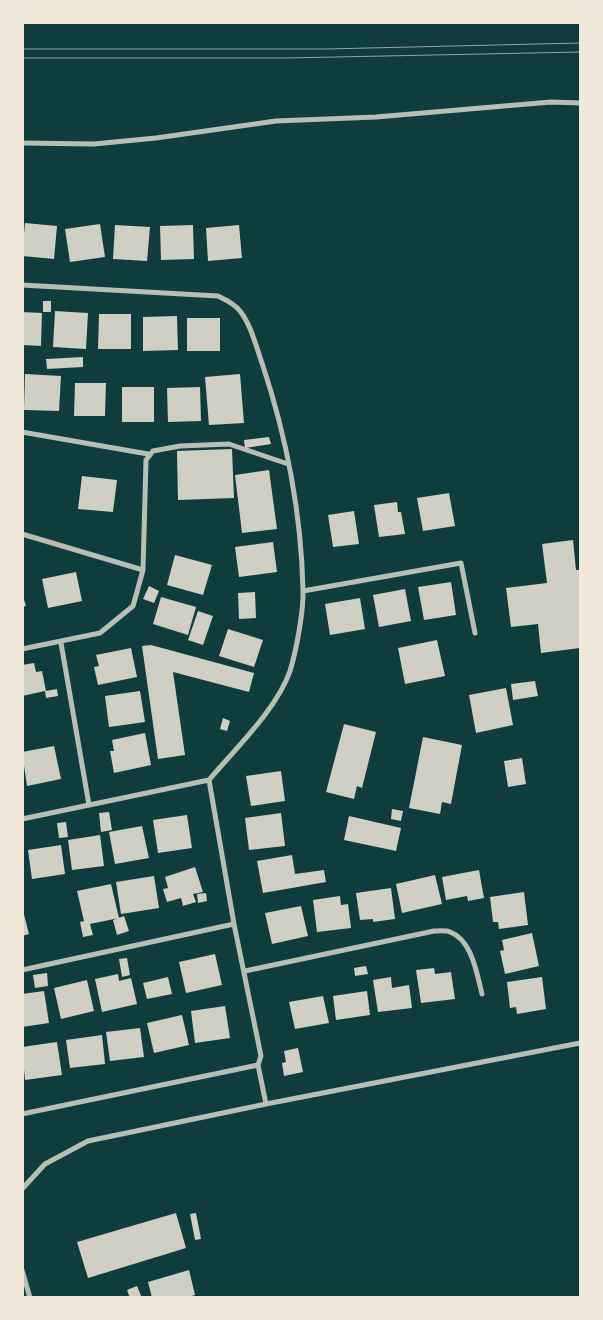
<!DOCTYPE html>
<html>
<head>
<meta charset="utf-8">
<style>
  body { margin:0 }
  #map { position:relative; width:603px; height:1320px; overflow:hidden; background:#0f3d3e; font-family:Overpass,sans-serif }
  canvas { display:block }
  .frame { position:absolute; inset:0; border:24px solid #f1e9da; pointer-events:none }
</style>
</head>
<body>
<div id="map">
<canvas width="603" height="1320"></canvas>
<div class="frame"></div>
</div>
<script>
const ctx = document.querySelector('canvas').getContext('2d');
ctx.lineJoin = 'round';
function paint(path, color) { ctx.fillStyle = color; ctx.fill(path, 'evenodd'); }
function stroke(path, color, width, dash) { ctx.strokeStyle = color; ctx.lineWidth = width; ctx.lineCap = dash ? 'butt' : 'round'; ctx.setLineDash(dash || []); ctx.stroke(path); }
paint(new Path2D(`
  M25,223l32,3 -3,33 -32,-3z
  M100,224l5,33 -35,5 -5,-33z
  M115,225l35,2 -3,34 -34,-2z
  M193,225l1,34 -33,1 -1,-34z
  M239,225l3,33 -34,3 -2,-33z
  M43,301h8v11h-8z
  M55,311l33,2 -2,36 -33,-2z
  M22,312l20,1 -1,33 -19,-1z
  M99,314h32v35h-33z
  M177,316l1,34 -35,1v-34z
  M187,318h33v33h-33z
  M83,357v10l-36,2 -1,-10z
  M25,374l36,2 -2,35 -35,-1z
  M240,374l4,49 -35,2 -4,-48z
  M75,383h31l-1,33h-31z
  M122,387h32v35h-32z
  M200,387l1,34 -33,1 -1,-34z
  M269,437l2,7 -26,4 -1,-8z
  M232,449l2,49 -56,2 -1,-49z
  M269,470l8,59 -35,4 -7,-58z
  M82,476l35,4 -4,32 -35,-3z
  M449,493l6,33 -32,5 -6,-33z
  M397,502l1,10h3l4,22 -26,3 -5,-32z
  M354,511l5,33 -26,3 -5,-32z
  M573,540l3,30h4v78l-39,5 -3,-29 -27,3 -5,-39 41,-5 -5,-39z
  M273,542l4,30 -38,5 -4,-30z
  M175,555l37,10 -9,30 -36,-10z
  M76,572l6,29 -34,7 -6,-29z
  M451,582l5,33 -32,5 -6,-33z
  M149,586l10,5 -5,12 -11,-4z
  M405,589l6,32 -32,6 -6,-32z
  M255,592l1,26 -17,1 -1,-26z
  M22,593l4,13 -4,1z
  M161,597l35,10 -8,28 -35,-11z
  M360,598l5,31 -35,6 -5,-31z
  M198,611l15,5 -10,29 -15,-5z
  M228,629l35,11 -9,27 -35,-11z
  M437,640l8,36 -40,8 -7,-36z
  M151,645l103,28 -5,19 -76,-20 12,83 -27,4 -16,-113z
  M131,648l6,29 -39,8 -4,-18 5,-1 -3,-11z
  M34,663l2,9 6,-1 4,20 11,-2 1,7 -12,2 -1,-7 -23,5v-31z
  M535,681l3,15 -25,4 -2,-16z
  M506,688l7,37 -37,8 -7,-38z
  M140,691l5,31 -36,5 -4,-31z
  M223,718l7,3 -3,10 -7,-2z
  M344,724l32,8 -14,56 -5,-2 -3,13 -28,-7z
  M145,733l6,32 -37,8 -4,-22h4l-2,-11z
  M423,737l39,8 -11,59 -9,-2 -2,12 -31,-6z
  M54,746l7,33 -34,7 -5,-34z
  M522,758l4,26 -18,3 -4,-26z
  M281,771l4,30 -34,5 -5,-30z
  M392,809l11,2 -2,10 -10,-2z
  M109,812l3,18 -11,2 -2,-19z
  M281,813l4,33 -36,4 -4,-32z
  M187,815l5,33 -34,5 -5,-33z
  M349,816l52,12 -5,23 -52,-11z
  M66,822l2,15 -9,1 -2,-15z
  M142,826l7,32 -34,6 -6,-32z
  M100,835l4,31 -32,4 -4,-30z
  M61,845l4,29 -33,5 -4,-29z
  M292,855l3,19 29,-4 2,12 -63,11 -6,-32z
  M195,867l8,25 -10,2 3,8 -13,4 -2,-8 -14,4 -4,-13 5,-1 -3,-11z
  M479,870l5,28 -16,3 -1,-5 -21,4 -4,-23z
  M435,875l7,29 -40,9 -6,-29z
  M154,876l5,32 -38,6 -5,-32z
  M111,884l8,34 -29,6 3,11 -10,2 -3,-15 4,-1 -7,-30z
  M391,888l4,31 -22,3v-3l-13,1 -4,-27z
  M524,892l4,33 -29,4 -1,-7h-5l-3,-25z
  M206,893l1,8 -9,2 -1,-9z
  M340,896l1,9 7,-1 3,24 -34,4 -4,-32z
  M301,906l7,30 -36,8 -7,-31z
  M22,907l7,27 -7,2z
  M124,916l5,15 -12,4 -4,-15z
  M532,933l7,33 -34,8 -5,-23 4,-1 -2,-10z
  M215,954l7,31 -36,8 -7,-31z
  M127,958l3,17 -8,2 -3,-18z
  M366,966l2,8 -13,2 -1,-8z
  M434,968l1,6 16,-2 4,27 -34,4 -5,-33z
  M47,973l1,13 -13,2 -2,-13z
  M118,974l1,7 12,-3 6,26 -35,8 -7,-33z
  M168,977l4,17 -25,5 -4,-16z
  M391,977l1,11 17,-3 3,23 -34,4 -5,-32z
  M542,977l4,32 -29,5 -1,-7 -6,1 -3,-26z
  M87,980l7,31 -33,8 -7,-31z
  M44,991l5,32 -27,4v-33z
  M367,991l3,24 -34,5 -3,-24z
  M323,996l6,27 -34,6 -6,-27z
  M225,1006l5,32 -35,5 -4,-32z
  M182,1015l7,30 -35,8 -7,-30z
  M140,1028l4,29 -34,4 -4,-29z
  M102,1035l3,29 -35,4 -4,-28z
  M57,1042l5,33 -37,5 -3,-33z
  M298,1048l5,24 -19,4 -2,-13 4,-1 -2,-11z
  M176,1213l10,35 -98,30 -11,-36z
  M196,1213l5,26 -6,1 -5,-26z
  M189,1270l6,25 -10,3h-33l-4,-16z
  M137,1286l5,12h-12l-3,-8z`), '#cfcfc3');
stroke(new Path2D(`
  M22,143l72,1 62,-6 120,-17 100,-4 175,-15 29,1
  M22,285l196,11c8,4 16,7 22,15 11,14 16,35 22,52 24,72 39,149 41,226 1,21 -7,63 -13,82 -13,38 -56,79 -81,109l25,144 27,132 -3,9 -236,49
  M22,432l126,22
  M22,534l121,36
  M303,591l158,-28 14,70
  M61,643l28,162
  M22,649l78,-16 33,-27 10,-36 3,-110 7,-9 27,-5 49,-2 59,20
  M22,819l187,-39
  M22,970l212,-46
  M245,971l189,-40c4,0 12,-1 16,1 22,8 27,42 32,62
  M258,1065l8,39
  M22,1189l23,-25 43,-23 178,-37 314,-61
  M22,1270l8,28`), '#b8beb3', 5);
stroke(new Path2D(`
  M22,49h304l254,-6
  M22,58h264l294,-6`), '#97a49c', 1);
</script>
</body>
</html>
